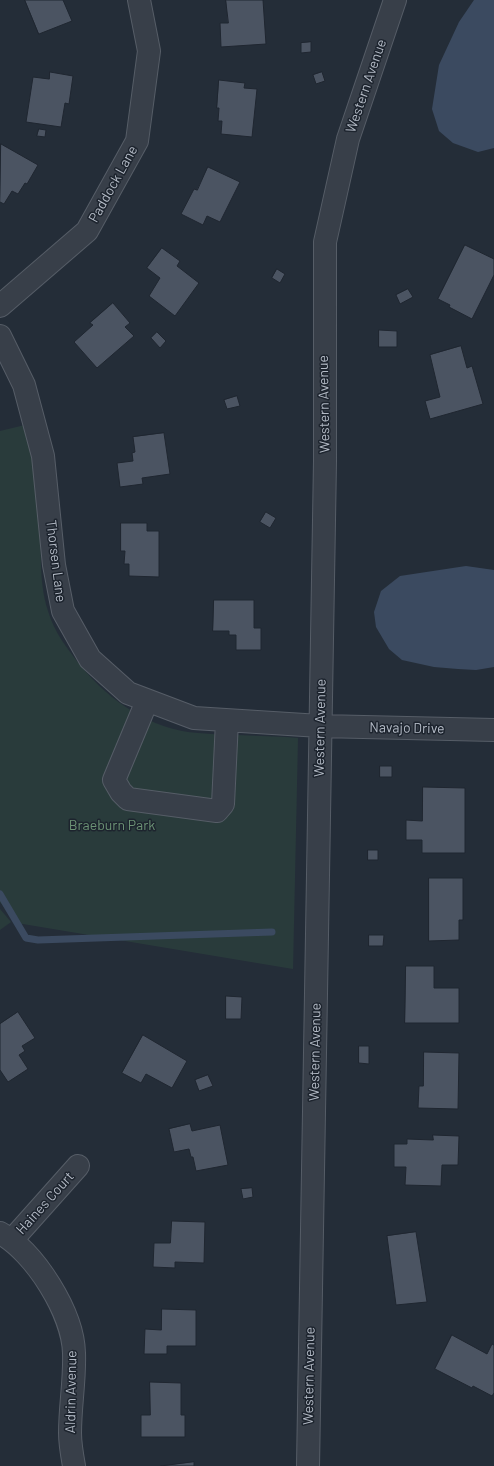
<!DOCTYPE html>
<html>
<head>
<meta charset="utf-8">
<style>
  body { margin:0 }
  canvas { display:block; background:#242d38 }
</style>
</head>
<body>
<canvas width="494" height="1466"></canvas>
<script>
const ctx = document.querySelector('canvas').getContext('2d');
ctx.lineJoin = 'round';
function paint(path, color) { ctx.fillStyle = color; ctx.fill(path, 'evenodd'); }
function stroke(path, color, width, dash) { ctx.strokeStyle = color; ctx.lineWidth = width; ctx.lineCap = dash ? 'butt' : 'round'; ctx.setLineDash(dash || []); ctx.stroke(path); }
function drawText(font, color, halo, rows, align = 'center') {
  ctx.font = font + ' Barlow,sans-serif'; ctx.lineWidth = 3; ctx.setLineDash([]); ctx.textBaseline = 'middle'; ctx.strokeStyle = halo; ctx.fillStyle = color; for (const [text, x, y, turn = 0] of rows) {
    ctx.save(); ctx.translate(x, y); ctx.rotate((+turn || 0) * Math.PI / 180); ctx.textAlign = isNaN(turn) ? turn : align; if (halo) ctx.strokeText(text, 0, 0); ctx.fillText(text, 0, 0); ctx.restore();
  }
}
paint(new Path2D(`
  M25,425c6,30 13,60 15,90 2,32 -2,66 8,96 6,21 20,39 33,55 28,35 71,64 117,67 34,3 67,2 100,5l-5,231 -276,-46 -17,-21v-471z
  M0,909l11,13 -11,8z`), '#293b3b');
paint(new Path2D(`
  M474,0h20v148l-16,4 -25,-9 -14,-12 -7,-22 7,-44 20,-43z
  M466,566l28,4v97l-18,3 -18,-1 -24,-2 -32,-7 -13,-11 -13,-22 -2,-15 7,-21 19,-15z`), '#3b4a60');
stroke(new Path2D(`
  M0,894l26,44 12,2 234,-8`), '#3b4a60', 7);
const building = new Path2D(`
  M25,0h38l9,21 -33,13z
  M226,0h37l3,44 -45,3 -1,-24h8z
  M311,42v10l-10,1v-10z
  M50,72l23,4 -4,28 -4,-1 -4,24 -35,-5 7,-45 16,2z
  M322,72l3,9 -9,3 -3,-9z
  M219,80l26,3 -1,5 13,1 -5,48 -31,-3 1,-13h-4l1,-13h-2z
  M39,129l7,1 -1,7 -8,-1z
  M1,144l37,21 -11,19 -2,-1 -7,11 -6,-3 -8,13 -4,-2z
  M208,167l32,15 -20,40 -13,-6 -4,9 -22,-11 13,-25 3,1z
  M465,245l29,14v16l-22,44 -23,-12 1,-2 -12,-6z
  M162,248l18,13 -3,5 22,17 -24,33 -26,-20 11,-18 -13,-10z
  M277,269l8,5 -5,9 -8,-5z
  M408,289l5,8 -13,7 -4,-9z
  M113,303l17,20 -5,4 9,9 -37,32 -23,-26 19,-17 -3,-2z
  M379,330l18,1v16h-18z
  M157,332l9,9 -6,7 -9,-10z
  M461,346l6,22 5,-2 11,38 -53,15 -5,-18 15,-4 -10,-42z
  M237,396l3,10 -13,3 -3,-9z
  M164,433l6,41 -28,4 1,6 -23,3 -3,-24 16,-2 -1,-8 3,-1 -2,-15z
  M266,512l10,6 -6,10 -10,-6z
  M121,523h26v8h12v46l-30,-1v-12h-5l1,-13h-4z
  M214,600h40v28h7v22h-25v-15h-7v-4h-16z
  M380,766h12v11h-12z
  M423,787l42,1v65h-43v-13h-16v-20l16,1z
  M368,850h10v10h-10z
  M429,878h34v42h-4v20l-30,1z
  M369,935h15l-1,11h-14z
  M406,966h28v22h25v35h-54z
  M226,996l16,1 -1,22h-15z
  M18,1012l17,26 -13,8 3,5 -6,4 9,14 -20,13 -8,-12v-46z
  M143,1035l44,26 -15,27 -26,-14 -5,9 -19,-10z
  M359,1046h10v18l-10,-1z
  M424,1052l35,1 -1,56 -40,-1 1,-22h4z
  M208,1075l5,11 -14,5 -4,-11z
  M190,1124l2,7 28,-6 8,40 -32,6 -3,-14h-2l-2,-8 -15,3 -5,-23z
  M433,1135l26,1 -1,29h-16l-1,21 -36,-1 1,-18h-12v-23h13v-5l26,1z
  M252,1188l1,9 -10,2 -2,-10z
  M172,1221l33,1 -1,41 -29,-1v6l-22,-1 1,-24h16z
  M416,1232l11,70 -31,3 -9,-69z
  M162,1309l34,1v36h-29v8h-23l1,-25 16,1z
  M452,1335l35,19 5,-10 2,1v48l-2,3 -19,-10 -1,2 -37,-19z
  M150,1382l31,1v32h4v22h-44v-22h9z
  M194,1462v4h-33z`);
paint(building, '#4b5462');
stroke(building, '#1f2630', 1);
const minor = new Path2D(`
  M0,306l87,-75 50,-90 12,-90 -10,-51
  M0,336l24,49 19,71 11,109 9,46 27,48 38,34 66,25 126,8 174,4
  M147,701l-33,79 7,12 7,7 89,12 6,-7 4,-83
  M0,1233c35,19 73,80 74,120 1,27 -4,53 -4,80 0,11 2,22 4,33
  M12,1240l66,-74
  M308,1466l17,-1005v-219l23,-103 47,-139`);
stroke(minor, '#565d67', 24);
stroke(minor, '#383f49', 22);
drawText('14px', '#b3bac5', '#1d242e', [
  ["Western Avenue",366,86,-71],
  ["Paddock Lane",113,184,-61],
  ["Western Avenue",324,404,-91],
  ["Thorsen Lane",56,561,83],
  ["Western Avenue",320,728,-89],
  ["Navajo Drive",407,728,1],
  ["Western Avenue",315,1052,-89],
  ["Haines Court",45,1203,-48],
  ["Western Avenue",309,1376,-89],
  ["Aldrin Avenue",71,1392,-89]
]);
drawText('14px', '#6c9375', '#1d242e', [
  ["Braeburn Park",112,825]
]);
</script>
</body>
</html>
